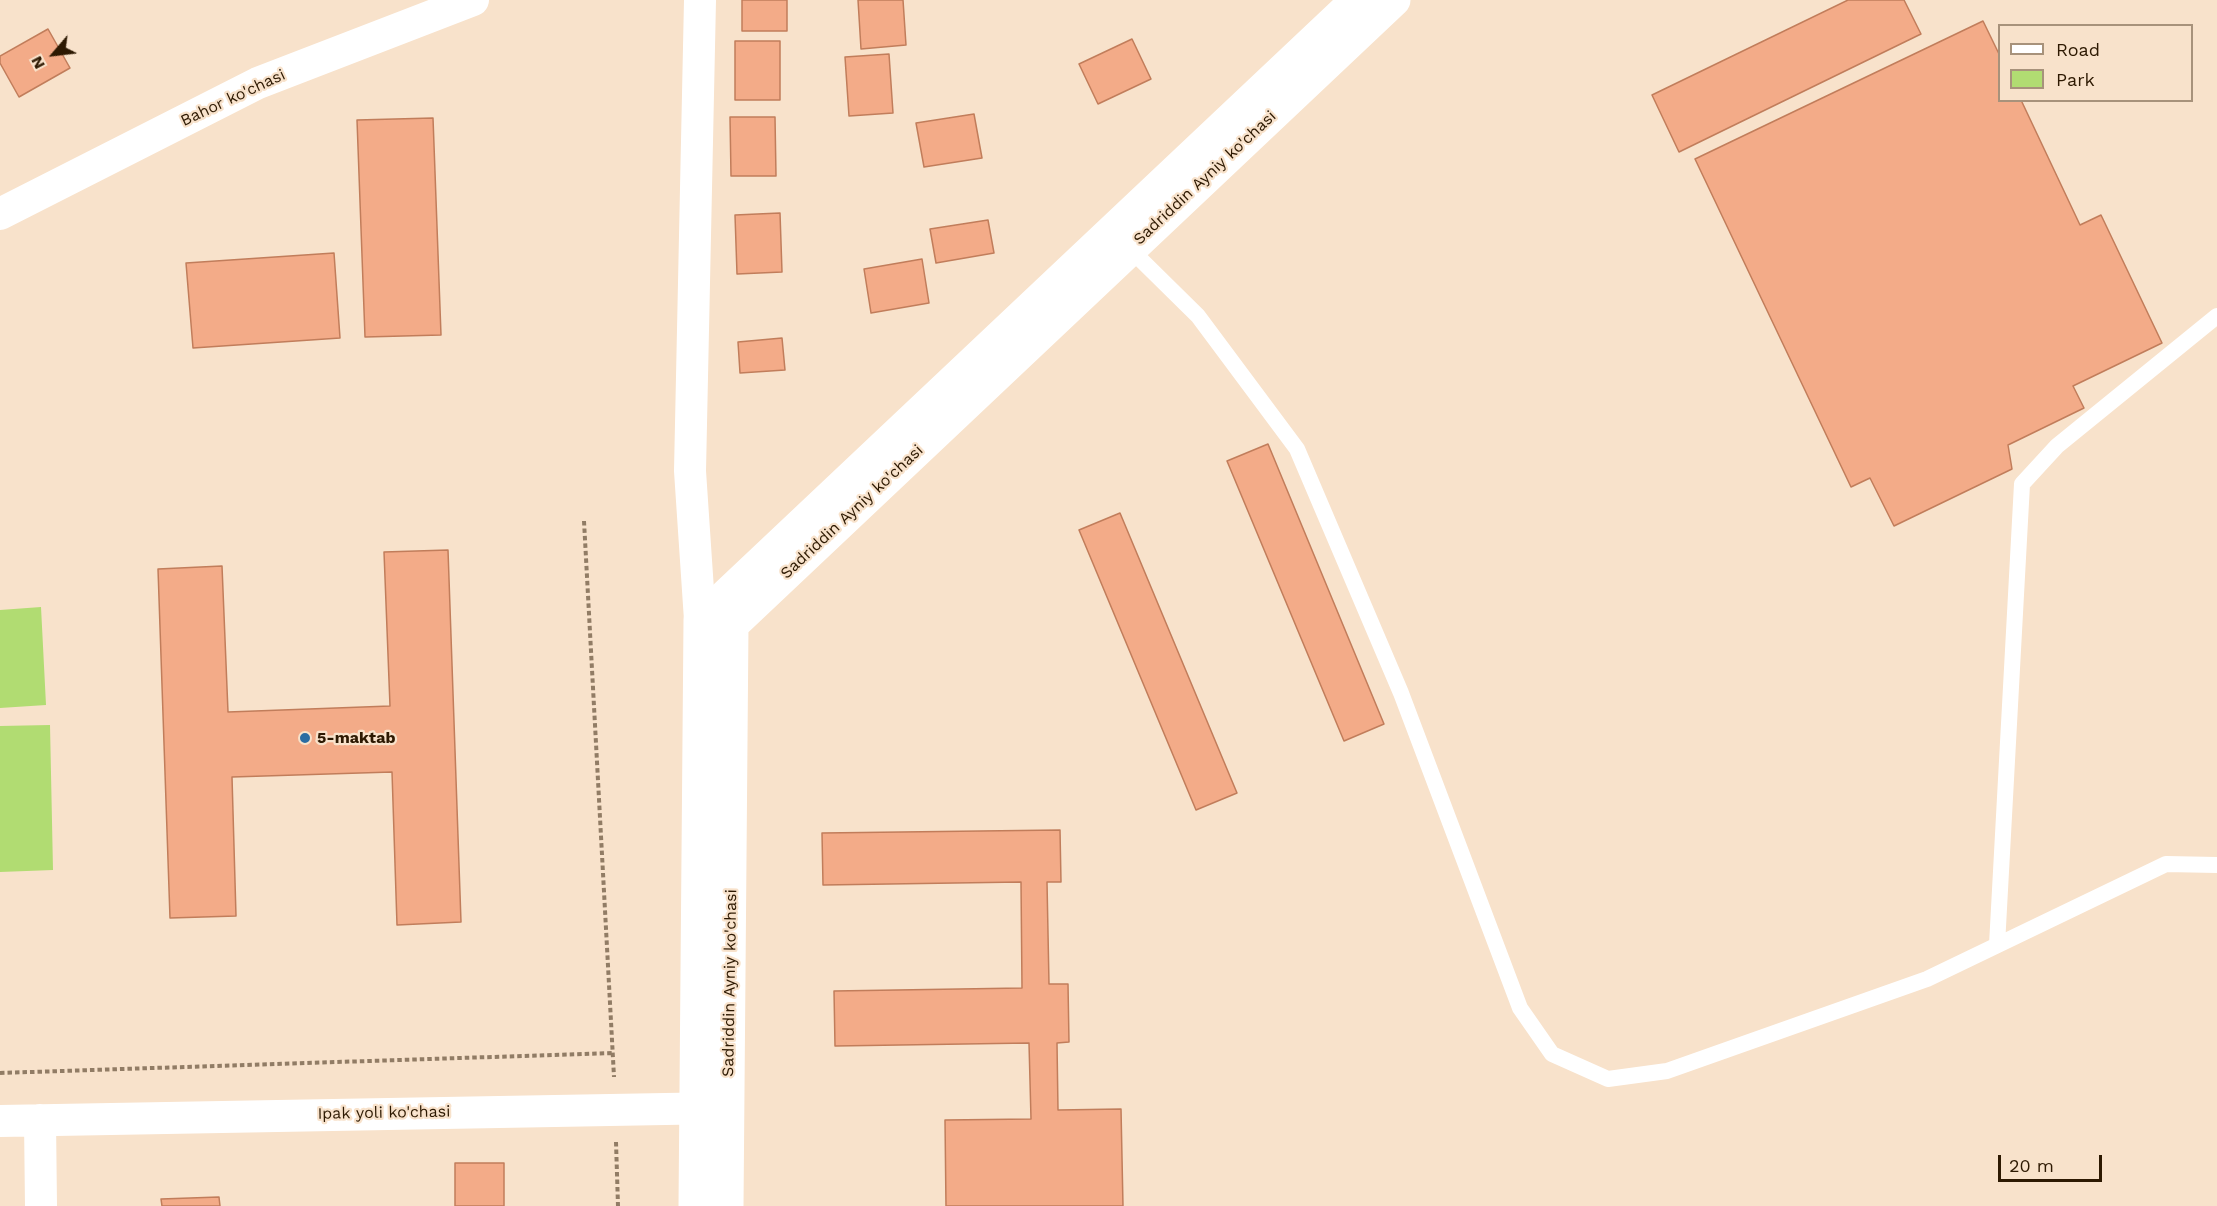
<!DOCTYPE html>
<html>
<head>
<meta charset="utf-8">
<style>
  body { margin:0 }
  #map { position:relative; width:2217px; height:1206px; overflow:hidden; background:#f8e2cb; font-family:"Work Sans",sans-serif }
  canvas { display:block }
  .legend { position:absolute; left:1998px; top:24px; width:195px; height:78px; box-sizing:border-box; background:#f8e2cb; border:2px solid #a7927b; margin:0; padding:8px 10px; list-style:none; font-size:18px; color:#2d1902 }
  .legend li { display:flex; align-items:center; gap:12px; height:30px }
  .legend b { width:30px; border:2px solid #a7927b }
  .north { position:absolute; left:24px; top:24px; width:60px; height:60px; -webkit-text-stroke:4px #f8e2cb; paint-order:stroke; rotate:242deg; font-size:16px; font-weight:700; line-height:24px; text-align:center; color:#2d1902 }
  .north::after { content:''; display:block; margin:auto; width:21px; height:27px; background:#2d1902; clip-path:polygon(50% 0,100% 100%,50% 72%,0 100%) }
  .scale { position:absolute; left:1998px; top:1155px; width:104px; height:27px; box-sizing:border-box; border:3px solid #2d1902; border-top:0; padding-left:8px; font-size:18px; line-height:21px; white-space:nowrap; color:#2d1902; -webkit-text-stroke:4px #f8e2cb; paint-order:stroke }
</style>
</head>
<body>
<div id="map">
<canvas width="2217" height="1206"></canvas>
<ul class="legend">
<li><b style="height:8px;background:#fff"></b>Road</li>
<li><b style="height:16px;background:#b1dc72"></b>Park</li>
</ul>
<div class="north">N</div>
<div class="scale">20 m</div>
</div>
<script>
const ctx = document.querySelector('canvas').getContext('2d');
ctx.lineJoin = 'round';
function paint(path, color) { ctx.fillStyle = color; ctx.fill(path, 'evenodd'); }
function stroke(path, color, width, dash) { ctx.strokeStyle = color; ctx.lineWidth = width; ctx.lineCap = dash ? 'butt' : 'round'; ctx.setLineDash(dash || []); ctx.stroke(path); }
function drawText(font, color, halo, rows, align = 'center') {
  ctx.font = font + ' "Work Sans",sans-serif'; ctx.lineWidth = 4.5; ctx.setLineDash([]); ctx.textBaseline = 'middle'; ctx.strokeStyle = halo; ctx.fillStyle = color; for (const [text, x, y, turn = 0] of rows) {
    ctx.save(); ctx.translate(x, y); ctx.rotate((+turn || 0) * Math.PI / 180); ctx.textAlign = isNaN(turn) ? turn : align; if (halo) ctx.strokeText(text, 0, 0); ctx.fillText(text, 0, 0); ctx.restore();
  }
}
paint(new Path2D(`
  M41,607l5,98 -46,3v-98z
  M50,725l3,145 -53,2v-146z`), '#b1dc72');
const building = new Path2D(`
  M742,0h45v31h-45z
  M858,0h45l3,45 -45,4z
  M1848,0h56l17,34 -242,118 -27,-57z
  M1983,21l17,35v44h21l59,125 21,-10 61,128 -89,43 11,22 -76,37 4,24 -118,57 -24,-48 -19,9 -156,-328z
  M48,29l22,39 -51,29 -19,-34v-7z
  M1132,39l19,40 -53,25 -19,-40z
  M735,41h45v59h-45z
  M889,54l4,59 -44,3 -4,-59z
  M974,114l8,44 -58,9 -8,-44z
  M730,117h45l1,59h-45z
  M433,118l8,217 -76,2 -8,-217z
  M780,213l2,59 -45,2 -2,-59z
  M988,220l6,33 -58,10 -6,-34z
  M334,253l6,85 -147,10 -7,-85z
  M922,259l7,44 -58,10 -7,-44z
  M782,338l3,32 -45,3 -2,-31z
  M1268,444l116,280 -40,17 -117,-280z
  M1120,513l117,280 -41,17 -117,-280z
  M448,550l13,372 -64,3 -5,-153 -160,5 4,139 -66,2 -12,-349 64,-3 6,146 162,-6 -6,-154z
  M1060,830l1,52h-14l2,102h19l1,58 -12,1 1,67 63,-1 2,97h-177l-1,-86 86,-1 -2,-76 -194,3 -1,-55 188,-3 -1,-106 -198,3 -1,-52z
  M455,1163h49v43h-49z
  M219,1197l1,9h-58l-1,-7z`);
paint(building, '#f3ab88');
stroke(building, '#c17d5b', 1.5);
stroke(new Path2D(`
  M584,521l30,556
  M0,1073l614,-20
  M616,1142l2,64`), '#917c65', 4, [4.5, 3]);
stroke(new Path2D(`
  M1127,246l71,70 99,133 104,244 119,315 32,46 56,25 59,-8 260,-92 239,-115 51,1
  M1997,945l25,-461 35,-38 160,-130`), '#fff', 16);
stroke(new Path2D(`
  M0,214l258,-131 215,-83
  M700,620l-10,-149 10,-471
  M40,1120l1,86
  M0,1121l721,-13`), '#fff', 32);
stroke(new Path2D(`
  M695,1206l5,-586 657,-620
  M727,1206l5,-581 662,-625`), '#fff', 33);
for (const [x, y, r, color] of [
  [305,738,6,"#2b6ca2"]
]) { const dot = new Path2D(); dot.arc(x, y, r, 0, 2 * Math.PI); ctx.fillStyle = color; ctx.fill(dot); stroke(dot, '#f8e2cb', 2); }
drawText('16px', '#2d1902', '#f8e2cb', [
  ["Bahor ko'chasi",233,98,-25],
  ["Sadriddin Ayniy ko'chasi",1205,178,-43],
  ["Sadriddin Ayniy ko'chasi",852,512,-43],
  ["Sadriddin Ayniy ko'chasi",730,983,-89],
  ["Ipak yoli ko'chasi",384,1113,-1]
]);
drawText('bold 16px', '#2d1902', '#f8e2cb', [
  ["5-maktab",317,738]
], 'left');
</script>
</body>
</html>
